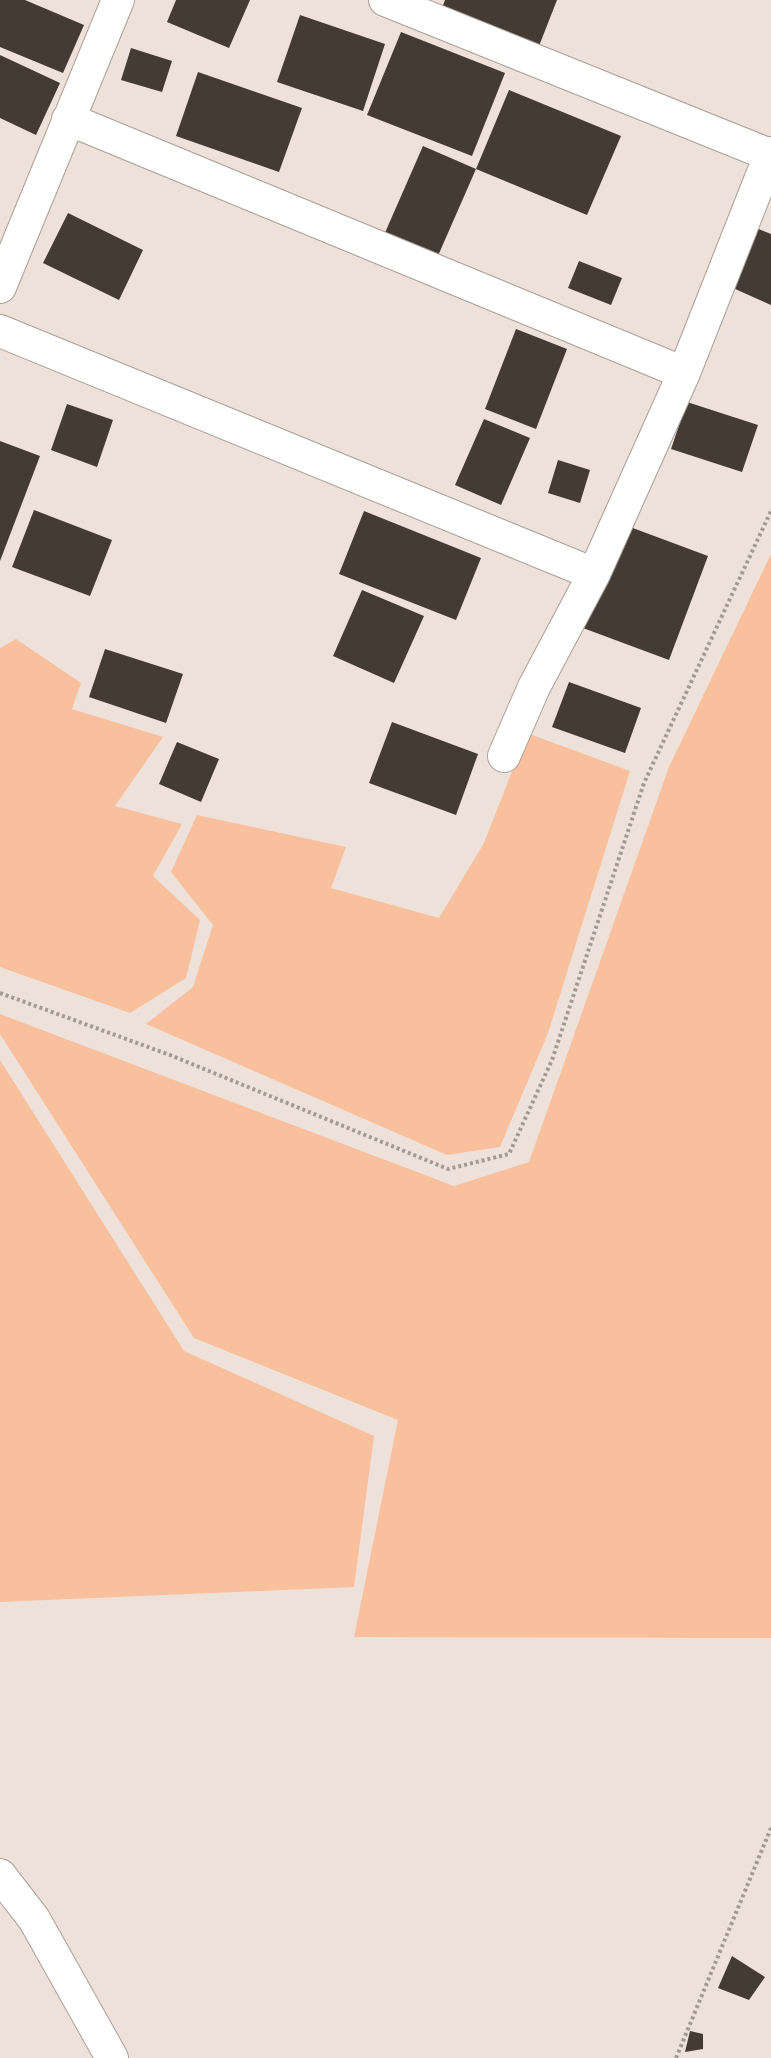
<!DOCTYPE html>
<html>
<head>
<meta charset="utf-8">
<style>
  body { margin:0 }
  canvas { display:block; background:#ede1da }
</style>
</head>
<body>
<canvas width="771" height="2058"></canvas>
<script>
const ctx = document.querySelector('canvas').getContext('2d');
ctx.lineJoin = 'round';
function paint(path, color) { ctx.fillStyle = color; ctx.fill(path, 'evenodd'); }
function stroke(path, color, width, dash) { ctx.strokeStyle = color; ctx.lineWidth = width; ctx.lineCap = dash ? 'butt' : 'round'; ctx.setLineDash(dash || []); ctx.stroke(path); }
paint(new Path2D(`
  M771,554v1084l-417,-1 44,-217 -204,-82 -194,-304v-20l454,172 75,-24 140,-395z
  M16,639l65,44 -9,26 91,28 -48,69 67,18 -29,52 47,44 -14,58 -56,35 -130,-46v-319z
  M527,733l103,38 -82,262 -48,114 -53,8 -301,-131 47,-37 20,-62 -42,-53 26,-57 149,32 -15,41 108,30 45,-75z
  M0,1060l184,291 190,85 -20,151 -354,15z`), '#f8c09d');
paint(new Path2D(`
  M0,0h25l59,25 -21,48 -63,-26z
  M176,0h74l-21,48 -62,-26z
  M445,0h112l-18,46 -97,-38z
  M300,15l85,29 -22,67 -86,-29z
  M401,32l104,41 -33,83 -105,-41z
  M131,48l41,13 -10,31 -41,-12z
  M0,55l60,28 -24,52 -36,-17z
  M198,72l104,36 -23,64 -103,-36z
  M509,90l112,46 -34,79 -111,-46 -39,89 -53,-23 39,-89 53,23z
  M68,213l75,37 -24,50 -76,-37z
  M751,226l20,8v71l-47,-21z
  M579,261l43,17 -11,27 -43,-17z
  M516,329l51,20 -31,80 -51,-20z
  M687,402l71,23 -16,47 -71,-23z
  M67,404l46,16 -16,47 -46,-17z
  M484,419l46,19 -29,67 -46,-20z
  M0,441l40,15 -40,105z
  M558,460l32,10 -10,33 -32,-10z
  M34,510l78,30 -22,56 -78,-29z
  M364,511l117,47 -25,62 -117,-46z
  M622,524l86,32 -39,104 -86,-32z
  M362,590l62,26 -30,67 -61,-27z
  M105,649l78,25 -17,49 -77,-26z
  M569,682l72,26 -16,45 -73,-26z
  M392,722l86,32 -22,61 -87,-32z
  M177,742l42,17 -18,43 -42,-18z
  M732,1956l33,21 -16,23 -31,-12z
  M690,2031l13,3v15l-18,3z`), '#443b35');
const street = new Path2D(`
  M385,0l385,155 1,-2
  M68,119l616,254
  M0,287l118,-287
  M0,331l594,243 90,-201 86,-218
  M504,756l30,-69 60,-113
  M0,1875l34,44 78,139`);
stroke(street, '#aa9f98', 34);
stroke(new Path2D(`
  M0,993l170,62 278,114 61,-15 43,-94 92,-277 127,-272
  M676,2058l95,-230`), '#a39a95', 4, [3, 3]);
stroke(street, '#fff', 32);
</script>
</body>
</html>
